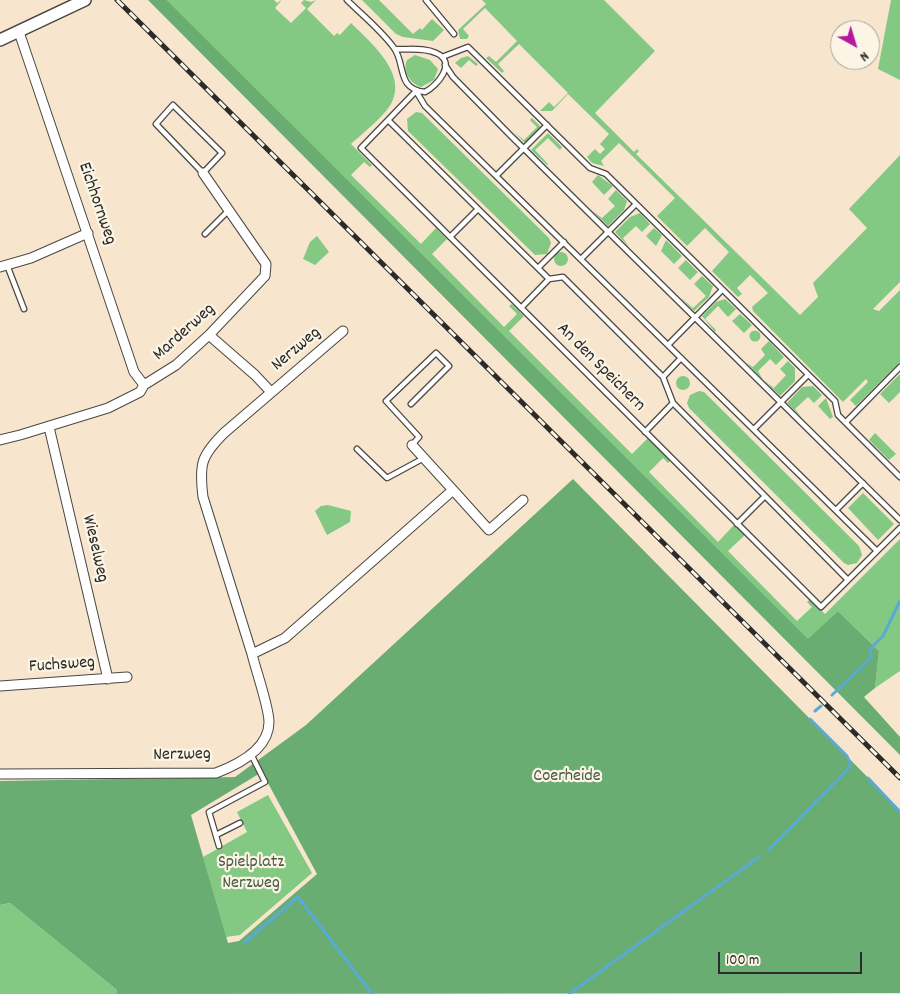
<!DOCTYPE html>
<html>
<head>
<meta charset="utf-8">
<style>
  body { margin:0 }
  #map { position:relative; width:900px; height:994px; overflow:hidden; background:#f7e6cd; font-family:Dekko,sans-serif }
  canvas { display:block }
  .north { position:absolute; left:830px; top:20px; width:50px; height:50px; box-sizing:border-box; background:#fcf5e5; border:1px solid #a8a49b; border-radius:50%; rotate:141deg; font-size:14px; font-weight:700; line-height:20px; text-align:center; color:#2b2b2b }
  .north::after { content:''; display:block; margin:auto; width:18px; height:22px; background:#b5179e; clip-path:polygon(50% 0,100% 100%,50% 72%,0 100%) }
  .scale { position:absolute; left:718px; top:952px; width:144px; height:22px; box-sizing:border-box; border:2px solid #2b2b2b; border-top:0; padding-left:6px; font-size:15px; line-height:18px; white-space:nowrap; color:#2b2b2b; -webkit-text-stroke:4px #fcf5e5; paint-order:stroke }
</style>
</head>
<body>
<div id="map">
<canvas width="900" height="994"></canvas>
<div class="north">N</div>
<div class="scale">100 m</div>
</div>
<script>
const ctx = document.querySelector('canvas').getContext('2d');
ctx.lineJoin = 'round';
function paint(path, color) { ctx.fillStyle = color; ctx.fill(path, 'evenodd'); }
function stroke(path, color, width, dash) { ctx.strokeStyle = color; ctx.lineWidth = width; ctx.lineCap = dash ? 'butt' : 'round'; ctx.setLineDash(dash || []); ctx.stroke(path); }
function drawText(font, color, halo, rows, align = 'center') {
  ctx.font = font + ' Dekko,sans-serif'; ctx.lineWidth = 4.5; ctx.setLineDash([]); ctx.textBaseline = 'middle'; ctx.strokeStyle = halo; ctx.fillStyle = color; for (const [text, x, y, turn = 0] of rows) {
    ctx.save(); ctx.translate(x, y); ctx.rotate((+turn || 0) * Math.PI / 180); ctx.textAlign = isNaN(turn) ? turn : align; if (halo) ctx.strokeText(text, 0, 0); ctx.fillText(text, 0, 0); ctx.restore();
  }
}
paint(new Path2D(`
  M167,0h107l3,3 5,-3 -7,8 16,15 15,-15 -5,-5 3,-3 7,2 5,-2 -9,9 27,27 3,-3 3,2 11,-12c18,18 56,49 41,79 -6,13 -29,31 -41,42l21,21 -2,2 -6,-5 -13,13 70,69 15,-16 11,11 -15,15 72,73 13,-13 -8,-8 3,-2 12,12 -15,15 123,123 16,-16 22,23 -2,2 -5,-5 -14,14 69,70 16,-17 11,10 -17,16 69,70 15,-14 -5,-5 3,-3 15,15 75,-75v132l-25,17 4,-37 -41,-40 -30,29z
  M362,0h17l34,34 7,-6 2,2 10,-11 12,11 -11,11 -30,-4 -7,-3z
  M482,0h122l51,51 -60,62 39,39 3,-3 2,2 -3,3 164,161 18,-18 -5,-14 54,-55 -18,-19 51,-54v127l-27,27 6,2 21,-21v72l-44,44 -6,-6 18,-18 -2,-3 -23,23 -90,-91 -1,-4 16,-14 -18,-18 -13,13 5,6 -4,3 -26,-26 17,-19 -24,-24 -18,18 -30,-30 18,-18 -56,-55 -18,18 3,5 -12,-3 -5,-6 8,-8 5,5 5,-5 -5,-5 9,-10 -41,-40 -16,17h-12l9,-9 5,5 14,-14 -49,-49 -21,20 6,7 -2,2 -16,-15 3,-2 7,6 21,-21 -32,-33 -22,21 6,7 -2,3h-7l-2,-9 28,-26z
  M891,0h9v80l-22,-11z
  M415,55l15,5 8,9 -4,11 -13,7c-11,-4 -19,-15 -14,-27z
  M468,56l10,8 -2,2 -7,-6 -8,8 -6,-5 6,-5z
  M416,112l6,1 127,125 2,5 -4,11 -12,1 -127,-124 -1,-12z
  M532,118l9,9 -16,16 -10,-10 9,7 13,-13 -7,-7z
  M548,133l14,14 -2,3 -12,-12 -13,12 13,14 -1,1 -16,-15z
  M598,175l15,11 -9,9 -12,-13z
  M616,190l11,11 -3,9 -16,16 -15,-15 9,7 13,-12 -7,-7z
  M640,213l10,11 -8,8 -6,-6 -13,12 6,9 -14,-15 15,-15z
  M654,228l8,7 -6,11 -10,-10z
  M317,236l12,16 -14,13 -12,-6 7,-17z
  M666,240l16,16 -8,8 -13,-13z
  M554 259a7 7 0 1 1 14 0a7 7 0 1 1-14 0Z
  M686,260l12,12 -8,8 -12,-12z
  M702,276l11,10 -4,11 -15,14 -14,-14 13,11 13,-12 -12,-12z
  M725,299l11,10 -8,8 -10,-11 -13,13 11,11 -1,2 -13,-16 14,-14z
  M740,314l12,11 -8,8 -12,-12z
  M749.5 336a5.5 5.5 0 1 1 11 0a5.5 5.5 0 1 1-11 0Z
  M769,341l15,16 -8,8 -6,-6 -12,12 5,9 -16,-17 6,4 12,-12 -4,-6z
  M788,361l7,7v13l-15,15 -15,-15 9,7 12,-13 -6,-6z
  M900,374v18l-11,11 -9,-9z
  M676 383a7 7 0 1 1 14 0a7 7 0 1 1-14 0Z
  M813,386l9,9 -8,8 -6,-6 -13,12 7,9 -15,-15 15,-16z
  M699,391l5,1 155,154 3,9 -5,8 -9,2 -4,-2 -155,-155 -2,-5 3,-8z
  M826,398l7,19 -3,2 -12,-13z
  M875,433l21,21 -7,6 -20,-20z
  M863,493l31,31 -16,16 -30,-32z
  M328,505l23,6 -1,11 -23,13 -12,-24 6,-5z
  M268,795l44,78 -72,62 -14,2 -23,-80 44,-25 -10,-20z
  M10,903l107,87 -1,4h-116v-89z`), '#83c984');
paint(new Path2D(`
  M148,0h19l641,639 30,-28 41,40 -4,37 -11,9 36,40v18z
  M573,479l327,331v183l-784,1 1,-4 -107,-87 -10,2v-124l235,-4 71,-52zM262,772l55,102 -78,67 -11,2 -37,-128z`), '#6aad72');
stroke(new Path2D(`
  M832,695l39,-37 -1,-9 13,-13 17,-35
  M815,711l6,-5
  M868,778l32,34
  M768,850l83,-84 -4,-10 -37,-37
  M245,942l53,-45 74,97
  M569,994l190,-137`), '#59abd4', 3);
const service = new Path2D(`
  M347,0c15,15 34,30 47,48 12,16 2,41 31,44 12,-6 33,-30 11,-39 -12,-6 -28,-3 -41,-4
  M426,0l28,34
  M442,57l26,-10 122,121 16,6 229,227 3,14 62,62
  M445,65l8,12 58,59 389,384
  M173,105l49,48 -19,20 -47,-49z
  M388,120l161,159 14,-2 100,100 10,26 175,177
  M496,176l51,-51
  M205,234l23,-23
  M450,237l28,-28
  M581,259l55,-55
  M7,265l17,44
  M538,268l26,-26
  M521,308l28,-29
  M668,345l54,-55
  M663,377l18,-19
  M411,404l38,-38 -13,-13 -50,48 33,36 -7,8
  M846,422l54,-55
  M754,429l54,-54
  M645,432l28,-29
  M357,449l30,29 37,-20
  M836,510l27,-27
  M737,524l28,-28
  M877,551l-452,-445 -9,-15 -55,57 460,459 79,-79
  M216,835l24,-12
  M219,846l-10,-34 56,-30 -14,-28`);
const minor = new Path2D(`
  M19,32l115,340 10,13
  M0,267l31,-9 57,-25
  M209,335l46,40 16,17
  M49,427l59,252
  M0,440l20,-5 88,-27 32,-16 4,-7 32,-20 33,-30 56,-59 1,-12 -63,-91
  M453,490l36,40 34,-30
  M252,654l-49,-157c-4,-33 -2,-41 21,-64l119,-102
  M0,686l127,-9
  M0,774l216,-1c21,-8 53,-24 53,-51 0,-15 -13,-51 -17,-68l33,-16 168,-148 -41,-45`);
const tertiary = new Path2D(`
  M0,40l85,-40`);
stroke(service, '#4a4743', 7);
stroke(minor, '#4a4743', 11);
stroke(tertiary, '#4a4743', 14);
stroke(service, '#fff', 4.5);
stroke(minor, '#fff', 9);
stroke(tertiary, '#fff', 11);
const rail = new Path2D(`
  M117,0l783,778`);
stroke(rail, '#2b2b2b', 5);
stroke(rail, '#fcf5e5', 3, [9]);
drawText('18px', '#2b2b2b', '#fcf5e5', [
  ["Eichhornweg",96,204,71],
  ["Marderweg",185,333,-42],
  ["Nerzweg",297,350,-40],
  ["An den Speichern",600,368,45],
  ["Wieselweg",94,549,77],
  ["Fuchsweg",62,666,-4],
  ["Nerzweg",182,756,-1]
]);
drawText('18px', '#455a46', '#fcf5e5', [
  ["Coerheide",567,778],
  ["Spielplatz",251,864],
  ["Nerzweg",251,885]
]);
</script>
</body>
</html>
